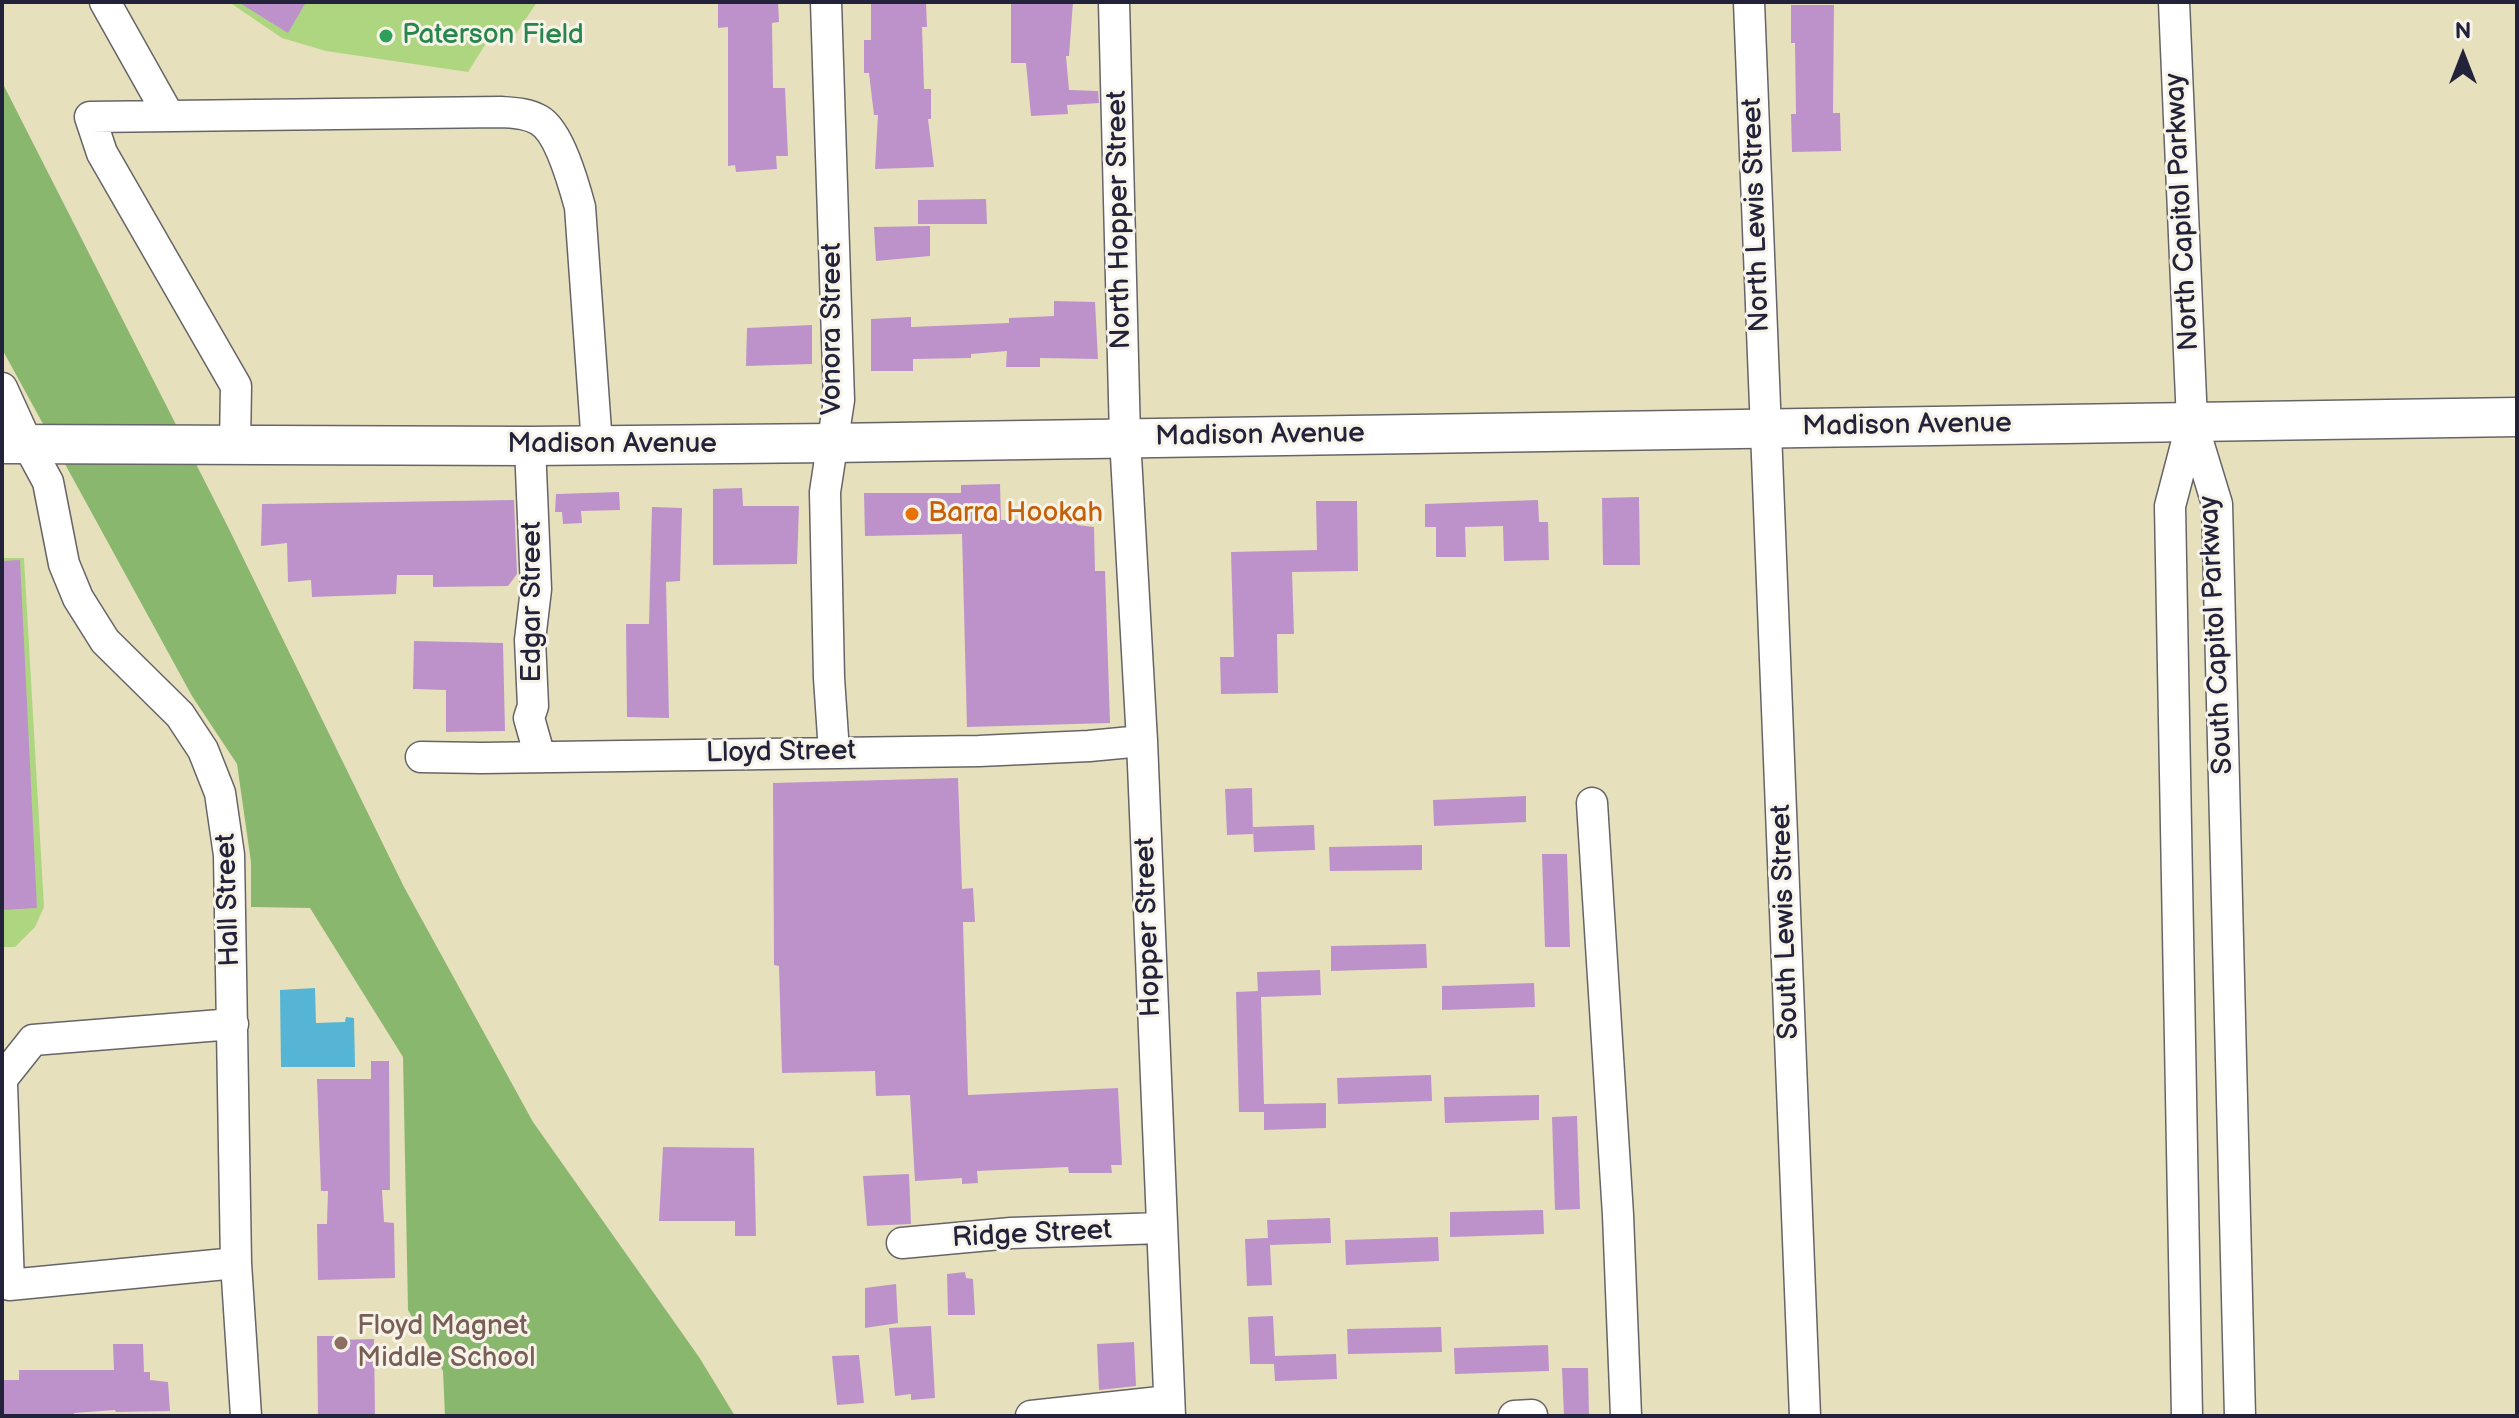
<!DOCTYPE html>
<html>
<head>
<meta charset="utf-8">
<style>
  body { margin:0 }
  #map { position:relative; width:2519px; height:1418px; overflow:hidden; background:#e7e0bc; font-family:"Balsamiq Sans",sans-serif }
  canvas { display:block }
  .frame { position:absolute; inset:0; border:4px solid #22223b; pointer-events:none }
  .north { position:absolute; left:2423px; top:16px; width:80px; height:80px; -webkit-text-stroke:6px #f7f3e8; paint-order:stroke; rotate:0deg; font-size:22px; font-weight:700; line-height:32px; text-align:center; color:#22223b }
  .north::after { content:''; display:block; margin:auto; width:28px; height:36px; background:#22223b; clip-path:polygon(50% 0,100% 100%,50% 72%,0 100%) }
</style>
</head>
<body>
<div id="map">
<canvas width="2519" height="1418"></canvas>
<div class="frame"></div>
<div class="north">N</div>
</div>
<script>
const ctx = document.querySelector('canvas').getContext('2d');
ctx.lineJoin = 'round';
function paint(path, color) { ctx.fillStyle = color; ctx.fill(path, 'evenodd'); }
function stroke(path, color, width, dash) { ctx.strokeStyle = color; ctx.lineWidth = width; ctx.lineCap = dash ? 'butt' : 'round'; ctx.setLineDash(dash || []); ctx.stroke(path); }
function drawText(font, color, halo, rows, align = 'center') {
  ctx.font = font + ' "Balsamiq Sans",sans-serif'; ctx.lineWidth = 6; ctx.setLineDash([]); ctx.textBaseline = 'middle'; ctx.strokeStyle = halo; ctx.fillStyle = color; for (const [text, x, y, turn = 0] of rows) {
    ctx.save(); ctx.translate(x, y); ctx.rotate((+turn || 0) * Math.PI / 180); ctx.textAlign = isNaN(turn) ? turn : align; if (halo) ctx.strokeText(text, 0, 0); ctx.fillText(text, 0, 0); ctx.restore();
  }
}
paint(new Path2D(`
  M229,2h308l-22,33 -20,-6 -27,43 -142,-21 -44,-13z
  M2,558h22l20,349 -9,20 -20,20h-13z`), '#aed680');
paint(new Path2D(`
  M2,82l226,445 176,360 129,235 166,235 36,59h-290l-2,-45 -35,-61 -5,-253 -93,-149 -59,-1v-45l-14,-98 -45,-68 -190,-347z`), '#8ab76e');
paint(new Path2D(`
  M315,988l1,35 29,-1 1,-5 8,1 1,49h-74l-1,-77z`), '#56b5d4');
paint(new Path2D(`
  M238,2h68l-18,31z
  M718,2h60l1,20 -7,1 1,65h12l3,68h-12l1,13 -41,3 -1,-7 -7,1v-139l-10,1z
  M926,2l1,25h-5l2,62h7v30h-3l6,48 -59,2 3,-54h-4l-5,-42h-5v-33h7v-37z
  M1011,2h62l-4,54h-3l3,34 29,1 1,12 -32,2 1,9 -37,2 -5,-53h-15z
  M1791,5h43l-1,108h7l1,38 -49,1 -1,-38h5l-1,-71h-4z
  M986,199l1,25h-69v-24z
  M930,226v30l-54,5 -2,-34z
  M1054,301l41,1 3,57 -58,-1v9h-34l1,-16 -36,3v4l-58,1v12h-42v-52l40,-2v10l98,-4v-5l45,-2z
  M812,325v39l-66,2 1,-38z
  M1000,484l1,36 76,-1v6l17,2 1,44h10l5,152 -143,4 -5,-193 -97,2 -1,-43h97v-8z
  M742,488l1,18h56l-2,58 -84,1v-76z
  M619,492l1,18 -39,1 1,12 -19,1 -1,-12h-7l1,-18z
  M1639,497l1,68h-37l-1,-67z
  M514,500l3,74 -9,12 -75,1v-12h-36l-1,19 -84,3 -1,-17 -23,2 -1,-39 -26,3 1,-42z
  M1538,500l1,22h9l1,38 -45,1 -1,-35 -38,1 1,30h-30v-30h-11v-23z
  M1316,501h41l1,70 -66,1 2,62h-17l1,59 -57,1 -1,-37h14l-3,-105 86,-2z
  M652,507l30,1 -2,73 -14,1 3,136 -42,-1 -1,-93h23z
  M20,560l17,348 -35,2v-349z
  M414,641l89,2 2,88 -59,1v-42l-33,-1z
  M958,778l4,111 11,-1 2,34h-12l5,173 150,-7 4,77h-11l1,8h-43l-1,-6 -91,4 1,12 -16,1v-6l-47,3 -5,-86 -34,1 -1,-25 -93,2 -3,-107 -5,-1 -1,-182z
  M1252,788l1,46 -26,1 -2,-46z
  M1526,796v26l-92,4 -1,-26z
  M1314,825l1,25 -61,2 -1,-25z
  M1422,845v25l-92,1 -1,-24z
  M1542,854h25l3,93h-25z
  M1426,944l1,24 -96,3v-25z
  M1320,970l1,25 -60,2 3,107 62,-1v25l-62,2v-18h-25l-3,-120 22,-1 -1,-19z
  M1534,983l1,24 -93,3v-24z
  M371,1061h18l1,129h-8l2,32 10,1 1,55 -77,2 -1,-56h10l1,-33h-7l-4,-112h54z
  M1431,1075l1,26 -94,3 -1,-26z
  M1539,1095v25l-94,3 -1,-26z
  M1577,1116l3,93 -25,1 -3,-93z
  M663,1147l91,1 2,88h-21v-15h-76z
  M909,1174l2,50 -44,2 -4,-50z
  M1543,1210l1,24 -94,3v-25z
  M1330,1218l1,25 -61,2 2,40 -25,1 -2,-47 23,-1 -1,-18z
  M1438,1237l1,24 -93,4 -1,-25z
  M965,1272l1,6 7,1 2,36h-27l-1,-41z
  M896,1284l2,39 -33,5v-40z
  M1273,1316l2,40 61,-2 1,25 -62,2 -1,-17h-24l-2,-47z
  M931,1326l4,72 -24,2v-6l-16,2 -6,-68z
  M1441,1327l1,25 -94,2 -1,-25z
  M317,1336h18v4l39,-1 1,77h-57z
  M1134,1342l2,44 -37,4 -2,-46z
  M113,1344h30l1,28h6v8l18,2 2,29 -54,1 -1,-2 -41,3v3h-72v-36h17v-10h95z
  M1548,1345l1,26 -94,3 -1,-26z
  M859,1355l5,48 -27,2 -5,-49z
  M1562,1368h26l1,48h-25z`), '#bd92cb');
const minor = new Path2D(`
  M105,2l64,114
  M826,2l13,398 -14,92 4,186 5,74
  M1114,2l11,436 17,303 28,675
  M1749,2l56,1414
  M2174,2l18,420 25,82 23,912
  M2,388l25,55 21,39 16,82 14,34 27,43 75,74 23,35 17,43 9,62 7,408 10,153
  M235,444l1,-58 -134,-233 -12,-36 411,-5c13,1 26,1 38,8 20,11 35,65 41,87l17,238
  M530,446l6,143 -6,51 3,66 -4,12 11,39
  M421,757l61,1 497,-7 110,-5 53,-5
  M1592,803l26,412 8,201
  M2,1079l31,-39 200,-16
  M2,1084l7,201 227,-22
  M902,1243l109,-10 151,-5
  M1031,1416l138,-15
  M1514,1416l18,-1
  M2187,1416l-17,-910 22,-84`);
const major = new Path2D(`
  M2,444l528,2 302,-3 1685,-26`);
stroke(minor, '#676468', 33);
stroke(major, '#676468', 41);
stroke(minor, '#fff', 30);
stroke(major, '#fff', 38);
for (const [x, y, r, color] of [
  [386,36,8,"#2e9e5b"],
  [912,514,8,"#e8710a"],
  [341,1343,8,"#8d6e63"]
]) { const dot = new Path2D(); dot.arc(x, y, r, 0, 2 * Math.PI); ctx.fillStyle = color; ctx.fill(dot); stroke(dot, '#f7f3e8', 3); }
drawText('28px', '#27864d', '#f7f3e8', [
  ["Paterson Field",402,36]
], 'left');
drawText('28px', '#22223b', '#f7f3e8', [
  ["North Capitol Parkway",2183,212,-93],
  ["North Lewis Street",1757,215,-92],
  ["North Hopper Street",1120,220,-91],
  ["Vonora Street",833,329,-90],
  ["Madison Avenue",1907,426,-1],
  ["Madison Avenue",1260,436,-1],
  ["Madison Avenue",612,445],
  ["Edgar Street",533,602,-90],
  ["South Capitol Parkway",2217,635,-93],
  ["Lloyd Street",781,753,-1],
  ["Hall Street",229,900,-92],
  ["South Lewis Street",1786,922,-92],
  ["Hopper Street",1149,927,-92],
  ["Ridge Street",1032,1235,-3]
]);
drawText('28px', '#c56008', '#f7f3e8', [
  ["Barra Hookah",928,514]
], 'left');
drawText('28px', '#785e54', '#f7f3e8', [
  ["Floyd Magnet",357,1327],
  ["Middle School",357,1359]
], 'left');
</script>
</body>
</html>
